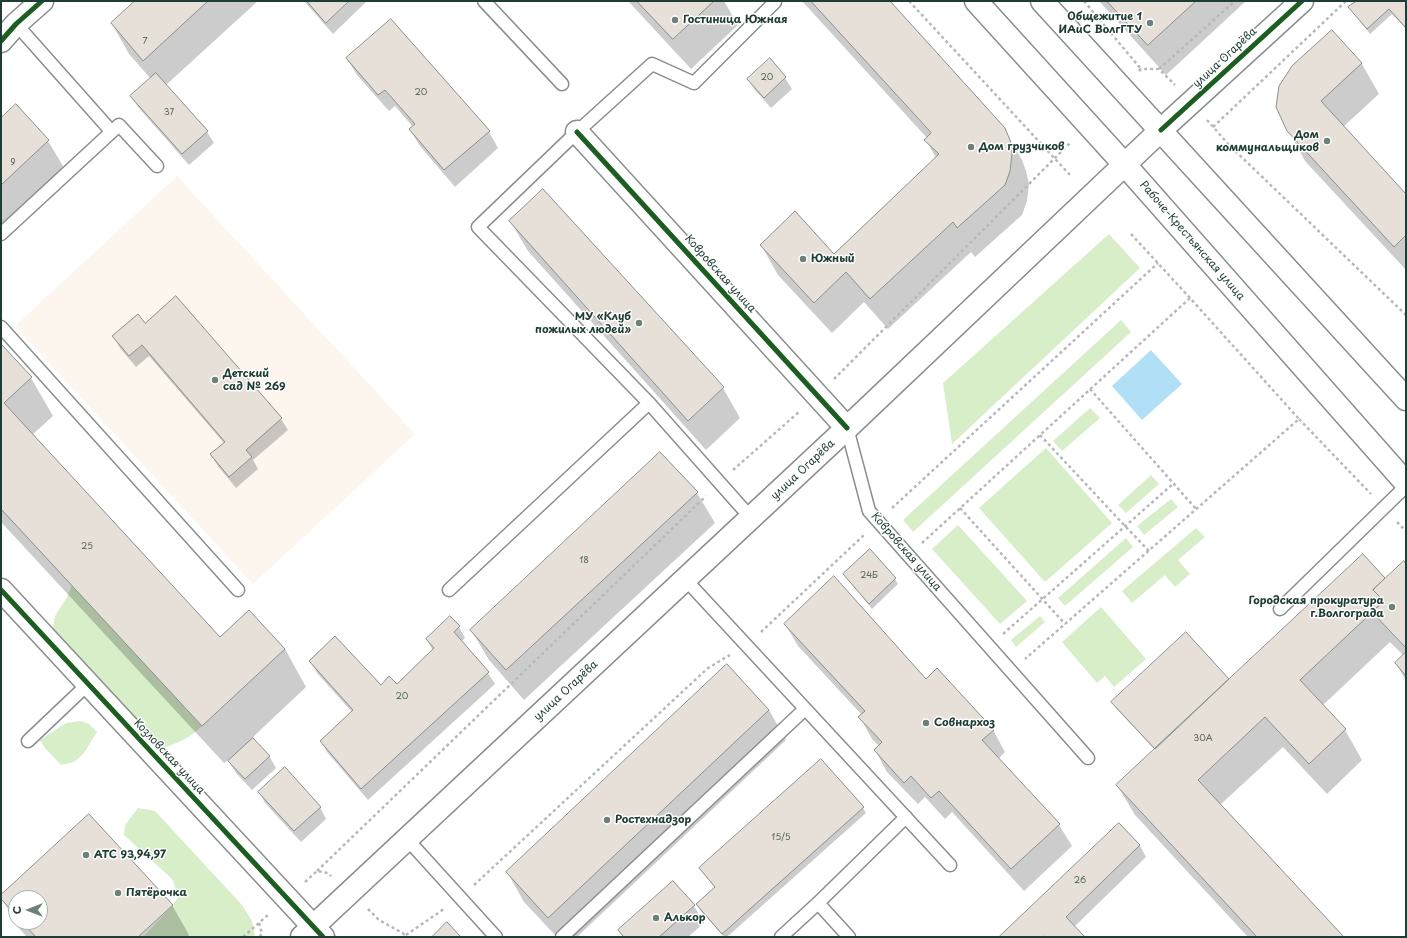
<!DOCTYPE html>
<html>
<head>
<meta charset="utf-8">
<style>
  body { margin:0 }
  #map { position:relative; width:1407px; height:938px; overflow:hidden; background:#fff; font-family:"Playpen Sans",sans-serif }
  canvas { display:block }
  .frame { position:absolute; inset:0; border:2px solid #1f3d34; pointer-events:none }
  .north { position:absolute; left:8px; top:890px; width:40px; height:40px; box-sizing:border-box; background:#fff; border:1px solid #a5b1ae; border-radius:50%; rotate:270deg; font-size:11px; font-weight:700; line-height:16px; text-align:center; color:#1f3d34 }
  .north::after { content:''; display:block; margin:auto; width:14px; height:18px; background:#6d817b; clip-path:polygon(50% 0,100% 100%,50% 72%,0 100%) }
</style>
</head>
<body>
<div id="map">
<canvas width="1407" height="938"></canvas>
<div class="frame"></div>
<div class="north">С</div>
</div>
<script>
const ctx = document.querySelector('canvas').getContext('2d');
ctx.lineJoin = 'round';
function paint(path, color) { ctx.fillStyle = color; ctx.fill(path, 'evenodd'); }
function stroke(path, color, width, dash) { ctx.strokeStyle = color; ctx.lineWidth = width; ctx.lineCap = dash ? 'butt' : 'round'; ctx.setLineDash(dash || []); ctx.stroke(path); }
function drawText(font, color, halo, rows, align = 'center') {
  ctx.font = font + ' "Playpen Sans",sans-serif'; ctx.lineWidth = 3; ctx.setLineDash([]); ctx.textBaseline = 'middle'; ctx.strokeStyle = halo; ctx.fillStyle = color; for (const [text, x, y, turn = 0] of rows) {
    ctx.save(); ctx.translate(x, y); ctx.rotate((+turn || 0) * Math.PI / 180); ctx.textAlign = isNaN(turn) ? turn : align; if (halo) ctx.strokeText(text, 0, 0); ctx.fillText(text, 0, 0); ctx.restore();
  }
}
paint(new Path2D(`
  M177,176l238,258 -162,150 -238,-258z`), '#fcf6ef');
paint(new Path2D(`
  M1109,234l31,34 -188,176 -9,-61z
  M1121,320l10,12 -218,200 -10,-12z
  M1090,408l10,10 -38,33 -9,-10z
  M1046,448l66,75 -67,59 -66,-74z
  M1151,475l8,9 -33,29 -8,-8z
  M1171,499l7,8 -34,28 -7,-9z
  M958,525l69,76 -27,23 -68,-75z
  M1196,528l9,9 -27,23 12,14 -15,13 -10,-12 -33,28 -10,-12z
  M1126,538l7,9 -68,59 -7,-8z
  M72,585l130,141c-13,13 -25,17 -42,23l-108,-117 3,-16 12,-19z
  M1101,607l45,52 -32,28 -9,-11 -8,7 -35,-41z
  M1040,616l5,6 -29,25 -5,-7z
  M81,721l8,3 8,8 -13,21 -10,9 -13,3 -16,-17 -5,-8 26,-17z
  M138,808l17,3 87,94 10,16 3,16h-112l30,-32 5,-8 -5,-17 -49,-45 1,-10z`), '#d7eec9');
paint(new Path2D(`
  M1151,350l31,34 -40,36 -30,-34z`), '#b1dff5');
paint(new Path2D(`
  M137,1h121l-92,84 41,47 7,11 -25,22 -51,-58 -7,-11 20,-17 -22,-25 -17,-30z
  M304,1h63l-34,33z
  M628,1h96l14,24 -47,44z
  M802,1h86l116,128 18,31 4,11 3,13 -2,17 -5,14 -47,42 -4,-5 -83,77 -24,-27 -32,31 -54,-58 -17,-30 73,11 102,-98 -10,-18 1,-2z
  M1099,1h147l-80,74z
  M1358,1h48v28l-14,-15 -22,20 -21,-27z
  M1331,31l31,33 17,30 -36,33 63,68v75l-101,-109 -17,-31z
  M347,59l142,73 9,16 -43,39 -35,-41 -10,-16 3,-3 -18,-21 -6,5 -32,-36z
  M770,60l15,18 7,11 -21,19 -16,-18 -7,-11z
  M1,119l47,22 18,30 -65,60z
  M543,191l180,197 17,30 -34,32 -178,-199 -18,-30z
  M176,298l105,121 7,11 -35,30 5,9 -22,19 -18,-22 -7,-11 13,-12 -75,-87 -13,11 -16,-19 -7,-12 32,-12z
  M1,345l30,33 22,38 -21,19 188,204 65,10 21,38 -54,51 17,18 7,12 -24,22 -16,-17 -8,-13 -4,3 -223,-241z
  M660,453l37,40 18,30 -191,177 -35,-40 -18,-30z
  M870,551l25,28 3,5 -26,25 -28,-35z
  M1363,556l22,23 21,-14v116l-10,-18 8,-7 -14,-14 -68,64 23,24 17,30 -35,34 -44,-47 -63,58 122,132h-94l-113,-122 -18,-30 38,-35 -39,-42 -3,-5 73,-69 43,46z
  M785,624l141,56 67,50 12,22 -7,7 61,66 13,21 -48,45 -72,-79 -7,7 -20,-22 -7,7 -31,-32 -12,-22 4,-4 -7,-7 -12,-22 2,-2 -64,-69z
  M459,627l6,11 -4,4 27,31 7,11 -127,116 -41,-48 -6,-11 31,-29 -35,-39 -7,-12 71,25h16l36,-35 -6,-12z
  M727,666l42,44 17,30 -209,197h-20l-33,-35 -17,-30z
  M259,792l61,15 6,12 -25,23 -36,-39z
  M863,808l3,5 -139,124h-3l-24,-27 -3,-6 18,-16 -15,-19z
  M89,815l83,90 17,30 -1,2h-161l-9,-10 -17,-30zM16,898h24v24h-24z
  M1119,824l21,22 6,11 -72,70 10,10h-84z
  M673,882l21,24 10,17 -16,14h-65l-4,-7z`), '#0003');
const building = new Path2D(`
  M135,1h73l-65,60 -32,-38z
  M307,1h42l-23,22z
  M637,1h77l-41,38z
  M811,1h79l115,127 5,12 2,14 -2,17 -5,14 -48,43 -4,-6 -83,77 -24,-27 -32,31 -54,-58 35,-34 39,43 105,-100 -15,-14 7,-7z
  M1107,1h89l-48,44z
  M1357,1h49v27l-17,-19 -22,20 -19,-22z
  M391,19l99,112 -46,39 -35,-41 6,-5 -30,-34 -7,5 -32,-37z
  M1332,30l30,33 -41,38 85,93v41l-12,12 -107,-116 -11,-24 3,-21 13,-20z
  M770,58l16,19 -22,21 -17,-19z
  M156,73l52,58 -26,23 -52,-58z
  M16,104l33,36 -48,45v-67z
  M543,189l181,198 -36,34 -179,-200z
  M176,296l106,122 -36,32 6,7 -23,20 -19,-23 15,-12 -83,-97 -13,11 -17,-20 26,-22 7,9z
  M1,344l31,33 -28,26 216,234 29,-27 36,39 -83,77 -201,-217z
  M660,452l38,40 -192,178 -36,-40z
  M870,549l26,29 -27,26 -26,-30z
  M1363,554l22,24 -12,12 11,11 -84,79 46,49 -37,35 -44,-47 -67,63 146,157h-87l-141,-152z
  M1404,561l2,3v84l-34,-36 12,-11 -11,-11z
  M834,576l92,103 11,-11 57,62 -12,10 78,84 -49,45 -72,-78 -8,7 -20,-22 -7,7 -30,-33 8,-8 -24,-25 7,-6 -81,-87z
  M450,616l10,10 -6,6 35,40 -128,117 -41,-48 33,-31 -44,-49 26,-25 46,49 8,-9 8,8 37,-36 -8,-9z
  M1186,632l43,47 -74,70 -44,-47z
  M1406,652v24l-11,-13z
  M727,664l42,46 -221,208 -42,-46z
  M253,738l17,18 -25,23 -17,-18z
  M821,759l43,48 -142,127 -26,-30 19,-17 -16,-19z
  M285,767l36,40 -27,24 -36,-39z
  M89,814l84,91 -35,32h-102l-14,-15h18v-24h-24v17l-15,-16v-4z
  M1119,823l21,22 -74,72 19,20h-40l-2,-1 -1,1h-43z
  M673,881l22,24 -36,32h-35l-6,-7z
  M447,922l14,15h-29z`);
paint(building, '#e7e0d8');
stroke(building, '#898f8d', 1);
const service = new Path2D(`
  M484,1l78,83
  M16,24l95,107
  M1,234l118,-109 38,41
  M1,327l237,263
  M847,428l22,83 219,247
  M751,518l-102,-115 -171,-176 99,-95 75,-68 42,19 81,-81v-1
  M685,579l265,286
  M449,590l200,-187
  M1280,609l126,-123
  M28,741l60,-57
  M407,839l89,98
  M818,903l88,-86
  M562,937l243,-228
  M781,937l37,-34 31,34`);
const minor = new Path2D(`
  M1,41l15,-17 26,-23
  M1161,130l141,-129
  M577,132l270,296`);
const tertiary = new Path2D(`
  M1,590l322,347`);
const primary = new Path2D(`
  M976,1l149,164 281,318
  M1042,1l364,398
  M302,937l545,-509 314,-298`);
stroke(service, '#898f8d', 15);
stroke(minor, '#898f8d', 25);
stroke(tertiary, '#898f8d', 25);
stroke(primary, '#898f8d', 25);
stroke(new Path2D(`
  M909,1l161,174
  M1084,1l57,68
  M1159,69l76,-68
  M1139,71l2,-2h18l16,16
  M1207,120l23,26 176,169
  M1213,127l133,-126
  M1131,234l59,64
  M834,379l237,-237
  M1090,389l106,120
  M1299,419l72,75
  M1040,435l85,91 24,25
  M733,470l67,-59
  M892,508l266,-245
  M960,508l105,116
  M1397,522l9,9
  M922,543l268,-245 109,121 -274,240
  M761,632l103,-97
  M1003,634l171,-151
  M317,871l389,-375
  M305,882l12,-11 11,2 3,3
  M474,885l234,-217 22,-13
  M368,909l11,11 27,15 -2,2
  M259,923l3,11 -3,3
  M406,935l38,-26
  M243,937l26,-23`), '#b6b9b8', 2.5, [3, 3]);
stroke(service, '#fff', 12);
stroke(minor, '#fff', 22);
stroke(tertiary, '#fff', 22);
stroke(primary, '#fff', 22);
stroke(new Path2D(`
  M1,41l15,-17 26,-23
  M1161,130l141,-129
  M577,132l270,296
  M1,590l322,347`), '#1b5e20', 5);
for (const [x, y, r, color] of [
  [675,20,4,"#6d817b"],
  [1150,23,4,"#6d817b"],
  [1327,141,4,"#6d817b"],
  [971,147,4,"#6d817b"],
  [803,259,4,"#6d817b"],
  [639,323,4,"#6d817b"],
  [215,380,4,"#6d817b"],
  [1392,607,4,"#6d817b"],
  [926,723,4,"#6d817b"],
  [607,820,4,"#6d817b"],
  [86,855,4,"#6d817b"],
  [118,893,4,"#6d817b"],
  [656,918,4,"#6d817b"]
]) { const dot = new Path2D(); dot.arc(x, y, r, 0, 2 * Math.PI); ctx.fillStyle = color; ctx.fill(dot); stroke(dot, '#fff', 1.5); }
drawText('9px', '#51665d', null, [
  ["7",145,42],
  ["20",767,78],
  ["20",421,93],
  ["37",169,113],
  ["9",13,163],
  ["25",87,547],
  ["18",584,561],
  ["24Б",869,576],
  ["20",402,697],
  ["30А",1203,739],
  ["15/5",781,838],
  ["26",1080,881]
]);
drawText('bold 11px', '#1f3d34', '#fff', [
  ["Общежитие 1",1142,17,"right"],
  ["ИАиС ВолгГТУ",1142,30,"right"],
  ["Гостиница Южная",683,20],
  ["Дом",1319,135,"right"],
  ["коммунальщиков",1319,148,"right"],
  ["Дом грузчиков",979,147],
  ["Южный",811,259],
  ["МУ «Клуб",631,317,"right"],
  ["пожилых людей»",631,330,"right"],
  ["Детский",223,374],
  ["сад № 269",223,387],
  ["Городская прокуратура",1384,601,"right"],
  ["г.Волгограда",1384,614,"right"],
  ["Совнархоз",934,723],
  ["Ростехнадзор",615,820],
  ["АТС 93,94,97",94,855],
  ["Пятёрочка",126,893],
  ["Алькор",664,918]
], 'left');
drawText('11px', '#1f3d34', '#fff', [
  ["улица Огарёва",1225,58,-43],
  ["Рабоче-Крестьянская улица",1192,241,49],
  ["Ковровская улица",720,274,48],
  ["улица Огарёва",803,470,-43],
  ["Ковровская улица",906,552,49],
  ["улица Огарёва",566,691,-43],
  ["Козловская улица",169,757,47]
]);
</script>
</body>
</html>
